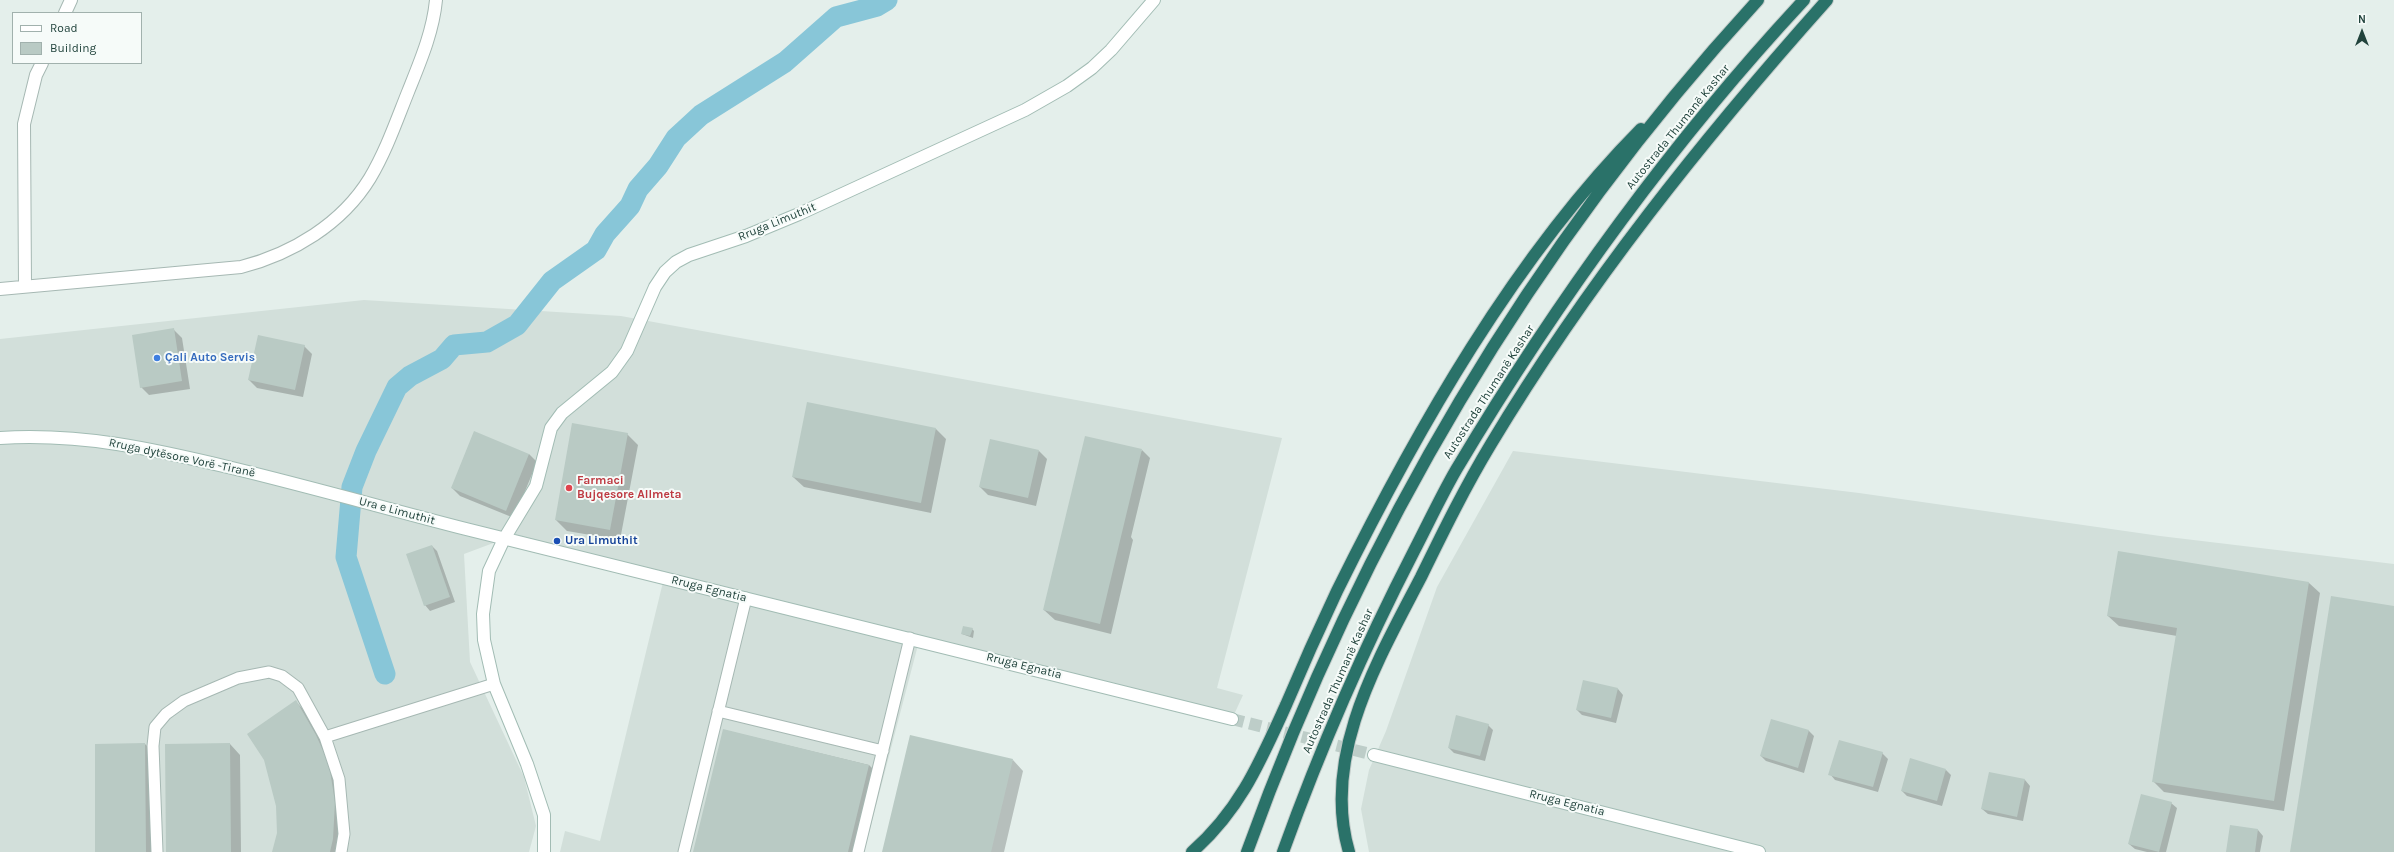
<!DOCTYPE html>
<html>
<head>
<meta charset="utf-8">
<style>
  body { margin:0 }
  #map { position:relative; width:2394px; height:852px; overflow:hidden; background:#e4efeb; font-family:Karla,sans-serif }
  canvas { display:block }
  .legend { position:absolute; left:12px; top:12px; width:130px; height:52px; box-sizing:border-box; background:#f6fbf9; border:1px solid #a1b1ad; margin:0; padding:5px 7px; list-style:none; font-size:12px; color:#21433c }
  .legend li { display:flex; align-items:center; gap:8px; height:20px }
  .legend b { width:20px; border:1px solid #a1b1ad }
  .north { position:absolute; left:2342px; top:12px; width:40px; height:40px; -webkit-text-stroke:3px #f6fbf9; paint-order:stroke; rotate:0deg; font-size:11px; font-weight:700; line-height:16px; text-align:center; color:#21433c }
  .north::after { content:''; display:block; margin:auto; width:14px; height:18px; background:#21433c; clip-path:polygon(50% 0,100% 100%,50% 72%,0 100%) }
</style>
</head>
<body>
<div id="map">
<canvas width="2394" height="852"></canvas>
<ul class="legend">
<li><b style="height:5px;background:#fff"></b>Road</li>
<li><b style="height:11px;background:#b9cac4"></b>Building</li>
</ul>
<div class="north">N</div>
</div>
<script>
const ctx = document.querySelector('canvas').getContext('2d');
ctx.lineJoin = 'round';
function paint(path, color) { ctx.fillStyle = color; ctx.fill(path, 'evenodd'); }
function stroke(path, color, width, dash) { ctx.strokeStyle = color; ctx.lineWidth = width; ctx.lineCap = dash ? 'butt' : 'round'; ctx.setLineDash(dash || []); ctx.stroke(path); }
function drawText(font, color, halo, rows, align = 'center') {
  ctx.font = font + ' Karla,sans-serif'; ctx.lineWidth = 4; ctx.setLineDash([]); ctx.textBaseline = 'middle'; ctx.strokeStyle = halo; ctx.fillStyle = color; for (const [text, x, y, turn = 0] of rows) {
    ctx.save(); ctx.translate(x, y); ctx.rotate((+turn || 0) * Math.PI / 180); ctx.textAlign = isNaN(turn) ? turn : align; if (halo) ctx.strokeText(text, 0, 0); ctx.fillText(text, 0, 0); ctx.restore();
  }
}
paint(new Path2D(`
  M364,300l257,16 661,122 -65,250 26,7 -11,24 -313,-78 -55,211h-304l5,-21 35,10 64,-263 -160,-39 -40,15 6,108 54,115 12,49 -7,26h-529v-513z
  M1513,451l346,42 301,43 234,28v288h-1025l-8,-43 8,-39 17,-39 51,-144z`), '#d2dfda');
paint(new Path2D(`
  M174,330l8,8 8,51 -41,6 -8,-8z
  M304,346l8,8 -9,43 -46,-9 -8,-8z
  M936,429l10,10 -15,74 -127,-26 -11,-10z
  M627,434l11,11 -18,95 -53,-9 -11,-11z
  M1142,450l8,8 -19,79 2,3 -22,94 -56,-14 -11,-10z
  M1039,451l8,8 -11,47 -48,-11 -8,-8z
  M529,454l8,8 -23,56 -54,-22 -8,-8z
  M432,546l5,5 18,51 -25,9 -5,-6z
  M2309,583l11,10 -36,218 -120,-19 -11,-11 24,-145 -58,-10 -11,-10z
  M972,629l2,2 -1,7 -11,-4z
  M1618,689l5,6 -7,28 -34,-8 -5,-5z
  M296,702l10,10 33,64 4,76h-70l5,-19z
  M1772,720l37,11 5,5 -10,37 -38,-12 -5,-5z
  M1488,725l5,5 -8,31 -31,-8 -5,-5z
  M724,730l145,35 11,11 -19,76h-167z
  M145,744l11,11v97h-60z
  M230,744l10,11 1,97h-74z
  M1882,753l6,6 -10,33 -43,-12 -5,-6z
  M1013,760l10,11 -19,81h-121z
  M1946,770l5,5 -9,31 -35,-10 -5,-5z
  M1990,773l35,7 5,6 -7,35 -35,-7 -6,-5z
  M2171,803l6,5 -11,44h-19l-12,-3 -6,-5z
  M2258,830l5,6 -3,16h-33z`), '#0003');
stroke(new Path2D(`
  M385,674l-39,-117 6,-70 14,-36 31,-64 13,-11 32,-17 12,-14 33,-3 30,-17 35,-44 44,-31 9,-16 25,-28 8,-17 20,-23 18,-28 25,-23 84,-53 51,-45 41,-11 10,-6`), '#88c6d8', 21);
paint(new Path2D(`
  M174,328l8,53 -42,7 -8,-53z
  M258,335l47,10 -10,45 -47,-10z
  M807,402l129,26 -15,75 -129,-26z
  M572,423l56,10 -18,97 -55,-10z
  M474,431l55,23 -23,57 -55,-23z
  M1085,436l57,13 -42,175 -57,-14z
  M990,439l49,11 -11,48 -49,-11z
  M432,545l18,52 -26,9 -18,-52z
  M2118,551l191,31 -35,219 -122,-19 25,-154 -70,-12z
  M2331,596l63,10v246h-104z
  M963,626l10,2 -3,8 -9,-2z
  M1583,680l35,8 -7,30 -35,-8z
  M296,700l20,35 13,29 6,38 -2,37 -3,13h-58l5,-19 -1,-27 -12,-46 -17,-26z
  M1456,715l33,9 -9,32 -32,-8z
  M1771,719l38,11 -11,38 -38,-12z
  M723,729l146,36 -21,87h-155z
  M910,735l103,24 -22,93h-109z
  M1839,740l44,12 -10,35 -45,-12z
  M145,743l1,109h-51v-108z
  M230,743l1,109h-65l-1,-108z
  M1910,758l36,11 -9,32 -36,-10z
  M1989,772l36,7 -8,38 -36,-8z
  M2141,794l31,8 -13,50 -31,-8z
  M2230,825l28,4 -3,23h-29z`), '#b9cac4');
stroke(new Path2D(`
  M1232,719l142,36`), '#bdcdc8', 12, [12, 6]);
const lane = new Path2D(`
  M718,711l165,40
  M325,737l169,-53
  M157,852l-4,-106 2,-19 11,-13 18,-13 54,-23 31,-6 13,4 16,12 27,49 14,42 5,55 -3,18
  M684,852l62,-254
  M858,852l52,-214`);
const street = new Path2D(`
  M65,13l6,-13
  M25,286l-1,-162 12,-49 6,-12
  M0,289l241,-22c51,-13 101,-43 129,-89 16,-27 26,-56 38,-86 12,-30 25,-60 28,-92`);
const secondary = new Path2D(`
  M0,438c82,-5 153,11 232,30 79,19 156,41 234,61 255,64 511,125 766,190
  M1374,755l385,97
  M544,852v-37l-17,-51 -33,-80 -10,-44 -1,-26 6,-43 15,-32 32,-53 15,-58 11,-15 50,-41 15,-21 28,-64 10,-15 11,-10 13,-7 57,-19 53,-22 226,-104 42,-24 25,-18 19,-18 43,-50`);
const highway = new Path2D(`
  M1192,852c48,-42 68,-90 94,-147 16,-38 33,-76 51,-114 79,-160 178,-335 304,-462
  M1247,852c113,-314 285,-606 511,-852
  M1283,852c37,-103 81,-204 131,-301 14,-27 27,-55 42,-81 100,-168 215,-327 348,-470
  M1349,852c-28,-96 29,-192 72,-275 22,-45 44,-90 70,-133 96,-160 212,-305 336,-444`);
stroke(lane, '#a6b8b3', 13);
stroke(street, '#a6b8b3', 14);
stroke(secondary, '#a2bcb4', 14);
stroke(highway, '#c1cac8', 14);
stroke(lane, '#fff', 11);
stroke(street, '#fff', 12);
stroke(secondary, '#fff', 12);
stroke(highway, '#2a7269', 12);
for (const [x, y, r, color] of [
  [157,358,4,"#3f7fe0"],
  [569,488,4,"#e0444e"],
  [557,541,4,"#1a4fb4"]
]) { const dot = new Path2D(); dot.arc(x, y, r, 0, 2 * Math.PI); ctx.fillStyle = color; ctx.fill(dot); stroke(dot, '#f6fbf9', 1.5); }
drawText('12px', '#21433c', '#f6fbf9', [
  ["Autostrada Thumanë Kashar",1678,127,-51],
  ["Rruga Limuthit",777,222,-22],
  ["Autostrada Thumanë Kashar",1489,392,-57],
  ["Rruga dytësore Vorë -Tiranë",182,458,12],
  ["Ura e Limuthit",397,511,15],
  ["Rruga Egnatia",709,589,14],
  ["Rruga Egnatia",1024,666,14],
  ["Autostrada Thumanë Kashar",1338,681,-66],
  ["Rruga Egnatia",1567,803,14]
]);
drawText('bold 12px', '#366cbe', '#f6fbf9', [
  ["Çali Auto Servis",165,358]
], 'left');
drawText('bold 12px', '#be3a42', '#f6fbf9', [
  ["Farmaci",577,481],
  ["Bujqesore Allmeta",577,495]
], 'left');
drawText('bold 12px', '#164399', '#f6fbf9', [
  ["Ura Limuthit",565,541]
], 'left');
</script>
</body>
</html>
